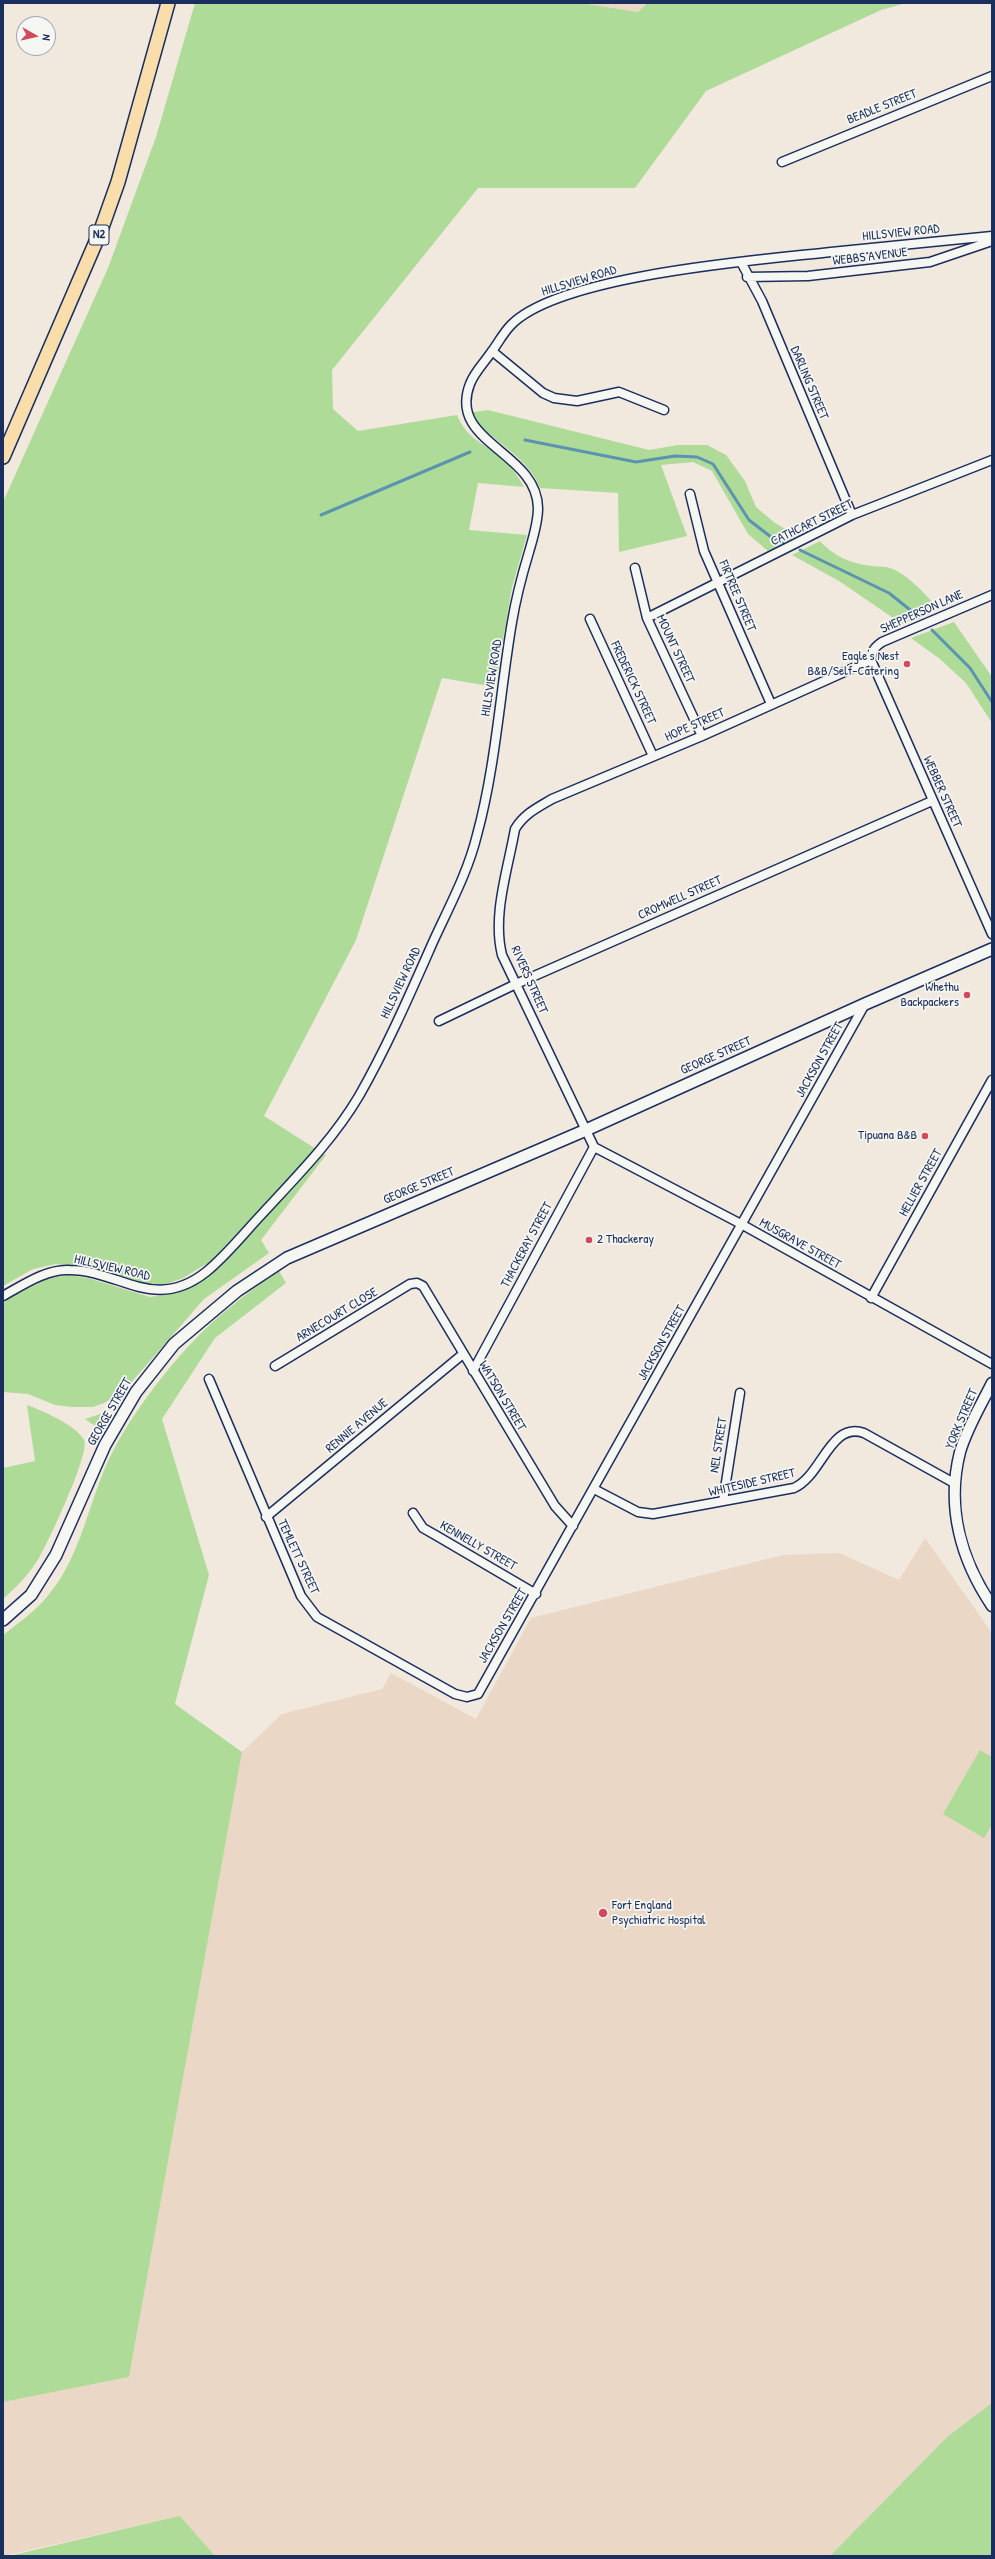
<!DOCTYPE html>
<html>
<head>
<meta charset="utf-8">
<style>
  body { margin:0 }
  #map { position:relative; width:995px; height:2559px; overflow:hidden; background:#f1e8de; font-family:"Patrick Hand",sans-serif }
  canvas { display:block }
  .frame { position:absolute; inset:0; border:4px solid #1b2f5e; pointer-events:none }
  .north { position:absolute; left:16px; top:16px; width:40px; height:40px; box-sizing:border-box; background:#f6f6f2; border:1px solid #9ea6b7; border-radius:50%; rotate:98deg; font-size:11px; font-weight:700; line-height:16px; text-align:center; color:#1b2f5e }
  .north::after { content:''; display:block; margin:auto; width:14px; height:18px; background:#d1495b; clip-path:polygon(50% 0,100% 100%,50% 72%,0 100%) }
</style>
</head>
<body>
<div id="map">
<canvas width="995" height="2559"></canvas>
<div class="frame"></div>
<div class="north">N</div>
</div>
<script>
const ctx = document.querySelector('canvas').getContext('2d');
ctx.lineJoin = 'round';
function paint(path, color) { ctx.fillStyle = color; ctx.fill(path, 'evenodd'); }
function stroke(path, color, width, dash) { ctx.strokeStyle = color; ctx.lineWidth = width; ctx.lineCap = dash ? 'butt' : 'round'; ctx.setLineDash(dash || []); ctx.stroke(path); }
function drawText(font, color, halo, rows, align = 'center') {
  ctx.font = font + ' "Patrick Hand",sans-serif'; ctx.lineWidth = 3.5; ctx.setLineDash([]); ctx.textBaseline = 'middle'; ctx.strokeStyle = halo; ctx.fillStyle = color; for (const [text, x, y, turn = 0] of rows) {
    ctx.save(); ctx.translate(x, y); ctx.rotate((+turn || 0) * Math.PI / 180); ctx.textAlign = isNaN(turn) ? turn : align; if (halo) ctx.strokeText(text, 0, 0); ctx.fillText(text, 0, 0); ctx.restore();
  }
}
paint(new Path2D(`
  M581,3h66l-9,9z
  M925,1538l67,95v772l-45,32 -117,119h-615l-36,-40 -176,40v-154l126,-25 113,-625 40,-38 100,-25 9,-16 85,46 55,-101 252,-63 56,-2 60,27z`), '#ebd7c6');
paint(new Path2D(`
  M195,3h386l57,9 9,-9h259l-25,7 -175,81 -71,97h-157l-146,182 1,39 25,22 99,-16c10,24 25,27 44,43 10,8 17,18 23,29l-46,-4 -9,47 58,5 -15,52 -17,100 -53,-9 -86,262 -92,176 52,33 -105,112 -28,17 -19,7h-15l-28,-7 -25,-9 -40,-5 -23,5 -30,17v-784l105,-234 48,-131z
  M488,410l161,40 29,-5h29l19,10 19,26 11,26 19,16 22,13 -29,15 -20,-17 -36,-63 -19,-9 -32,3 26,71 -68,16 -1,-59 -78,-5c-13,-33 -50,-47 -71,-75z
  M820,541c13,15 32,23 52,25 5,1 13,0 18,2 17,6 36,26 47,40l-35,16 -63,-43 -47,-26z
  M954,622l38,55v46l-26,-40 -26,-24 -29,-21z
  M322,1153l4,2 -65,85 8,13 -65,46 -82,94 -18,10 -11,4h-20l-18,-2 -27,-11 -25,-2v-91l44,-22 20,-4 21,3 62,19 12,-2 31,-10z
  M279,1271l7,12 -71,55 -53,81 47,156 -34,129 67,48 -113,625 -126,25v-767c17,-13 34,-25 47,-42 32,-39 39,-94 61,-138 24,-48 75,-113 117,-146 16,-14 34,-26 51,-38z
  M27,1405c16,6 49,20 57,35 7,11 -36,103 -45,118 -10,16 -22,29 -36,41v-131l32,-7z
  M109,1411l-9,18 -15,-10z
  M980,1750l12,7v68l-8,13 -41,-24z
  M992,2403v153h-162l117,-119z
  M180,2516l35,40h-206l170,-40z`), '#afdb99');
stroke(new Path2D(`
  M525,440l111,22 39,-6 22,1 16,7 36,56 22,17 12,6
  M321,515l149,-63
  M800,550l89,43 30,24
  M932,630l38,38 22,34`), '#5c93af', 3);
const minor = new Path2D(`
  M782,162l210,-86
  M741,262l21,39 90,214
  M747,277l61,-1 122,-14 62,-21
  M492,351l51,42 11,5 23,3 42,-9 45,18
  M690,494l14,57 67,153
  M635,568l12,50 55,118
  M992,595l-110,47c-7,5 -11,9 -11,18l121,274
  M647,618l205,-103 140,-55
  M590,619l63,137
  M439,1021l77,-37 416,-183
  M594,1147l-92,-192c-10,-40 6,-86 13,-126 9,-15 22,-21 37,-30l150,-63 169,-76
  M594,1147l147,77 251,140
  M3,1296c20,-11 43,-27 66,-26 51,0 85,43 137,2 20,-16 38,-39 56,-58 34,-37 71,-74 97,-118 28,-49 51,-102 74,-154 16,-35 35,-70 44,-107 19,-70 23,-143 35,-213 4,-24 10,-47 17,-70 4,-14 9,-29 9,-44 -1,-57 -91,-65 -68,-124 4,-11 13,-20 20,-30 7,-9 13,-21 21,-29 49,-50 248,-65 320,-73 54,-5 107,-11 161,-16
  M871,1298l121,-218
  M275,1366l135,-82 7,-1 6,3 132,220 18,20
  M473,1371l121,-224
  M209,1379l92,217 16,21 138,77 12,3 11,-3 387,-690
  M594,1489l44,23 15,2 141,-26c28,-12 36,-67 70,-55l90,50
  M723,1501l17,-108
  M413,1513l10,15 14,8 99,58
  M266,1517l197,-163`);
const tertiary = new Path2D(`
  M992,1383c-11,22 -25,45 -32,69 -14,55 1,108 32,154`);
const secondary = new Path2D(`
  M3,1620l28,-25 25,-40 49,-110 31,-53 38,-48 63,-53 50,-33 299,-128 279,-126 127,-55`);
const trunk = new Path2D(`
  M3,457l98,-227 17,-48 50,-179`);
stroke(minor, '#1b2f5e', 11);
stroke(tertiary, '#1b2f5e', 13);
stroke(secondary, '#1b2f5e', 14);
stroke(trunk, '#1b2f5e', 16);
stroke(minor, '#f6f6f2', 8);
stroke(tertiary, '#f6f6f2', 10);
stroke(secondary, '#f6f6f2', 11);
stroke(trunk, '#f9deab', 13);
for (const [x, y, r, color] of [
  [907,664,4,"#d1495b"],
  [967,995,4,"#d1495b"],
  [925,1136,4,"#d1495b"],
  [589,1240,4,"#d1495b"],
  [603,1913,5,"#d1495b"]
]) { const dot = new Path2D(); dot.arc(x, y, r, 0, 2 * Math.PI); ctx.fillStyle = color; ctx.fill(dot); stroke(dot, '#f6f6f2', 1.5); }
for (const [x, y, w] of [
  [99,235,20]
]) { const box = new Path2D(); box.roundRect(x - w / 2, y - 10, w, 20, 3); ctx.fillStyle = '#f6f6f2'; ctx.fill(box); stroke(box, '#1b2f5e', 1); }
drawText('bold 12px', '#1b2f5e', null, [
  ["N2",99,235]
]);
drawText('13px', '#1b2f5e', '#f6f6f2', [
  ["BEADLE STREET",882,107,-22],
  ["HILLSVIEW ROAD",901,233,-6],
  ["WEBBS AVENUE",870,257,-7],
  ["HILLSVIEW ROAD",579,281,-17],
  ["DARLING STREET",809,383,67],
  ["CATHCART STREET",812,523,-26],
  ["FIRTREE STREET",737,596,67],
  ["SHEPPERSON LANE",922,612,-24],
  ["MOUNT STREET",675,649,65],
  ["HILLSVIEW ROAD",492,678,-81],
  ["FREDERICK STREET",633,683,65],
  ["HOPE STREET",695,725,-24],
  ["WEBBER STREET",942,792,66],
  ["CROMWELL STREET",680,898,-24],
  ["RIVERS STREET",529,980,66],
  ["HILLSVIEW ROAD",401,983,-65],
  ["GEORGE STREET",716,1056,-24],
  ["JACKSON STREET",820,1060,-61],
  ["HELLIER STREET",921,1183,-61],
  ["GEORGE STREET",419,1186,-23],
  ["MUSGRAVE STREET",800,1244,29],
  ["THACKERAY STREET",527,1245,-62],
  ["HILLSVIEW ROAD",112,1268,13],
  ["ARNECOURT CLOSE",337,1315,-31],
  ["JACKSON STREET",662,1343,-61],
  ["WATSON STREET",502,1396,59],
  ["GEORGE STREET",110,1412,-60],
  ["YORK STREET",962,1419,-67],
  ["RENNIE AVENUE",357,1426,-40],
  ["NEL STREET",719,1445,-81],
  ["WHITESIDE STREET",752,1483,-13],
  ["KENNELLY STREET",478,1546,30],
  ["TEMLETT STREET",298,1557,65],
  ["JACKSON STREET",503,1626,-60]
]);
drawText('13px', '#1b2f5e', '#f6f6f2', [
  ["Eagle's Nest",899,657],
  ["B&B/Self-Catering",899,672],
  ["Whethu",959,988],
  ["Backpackers",959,1003],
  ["Tipuana B&B",917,1136],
  ["2 Thackeray",597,1240,"left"],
  ["Fort England",612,1906,"left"],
  ["Psychiatric Hospital",612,1921,"left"]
], 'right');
</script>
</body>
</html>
